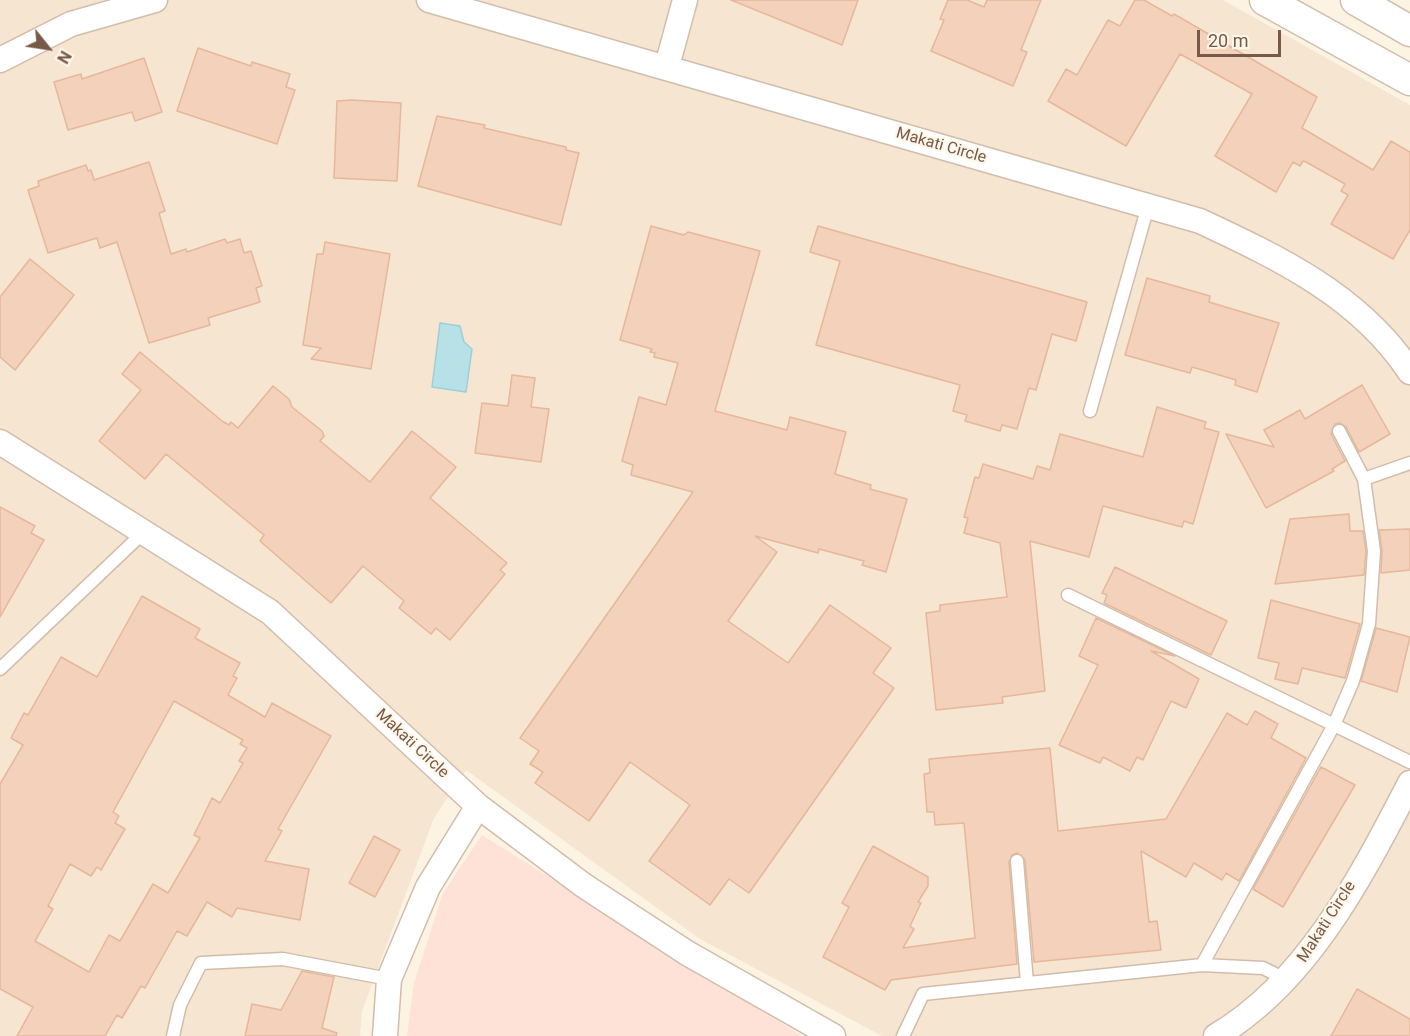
<!DOCTYPE html>
<html>
<head>
<meta charset="utf-8">
<style>
  body { margin:0 }
  #map { position:relative; width:1410px; height:1036px; overflow:hidden; background:#fdf3e3; font-family:Roboto,sans-serif }
  canvas { display:block }
  .north { position:absolute; left:18px; top:18px; width:60px; height:60px; -webkit-text-stroke:4px #fff7ea; paint-order:stroke; rotate:120deg; font-size:16px; font-weight:700; line-height:24px; text-align:center; color:#765948 }
  .north::after { content:''; display:block; margin:auto; width:21px; height:27px; background:#765948; clip-path:polygon(50% 0,100% 100%,50% 72%,0 100%) }
  .scale { position:absolute; left:1197px; top:30px; width:84px; height:27px; box-sizing:border-box; border:3px solid #765948; border-top:0; padding-left:8px; font-size:18px; line-height:21px; white-space:nowrap; color:#765948; -webkit-text-stroke:4px #fff7ea; paint-order:stroke }
</style>
</head>
<body>
<div id="map">
<canvas width="1410" height="1036"></canvas>
<div class="north">N</div>
<div class="scale">20 m</div>
</div>
<script>
const ctx = document.querySelector('canvas').getContext('2d');
ctx.lineJoin = 'round';
function paint(path, color) { ctx.fillStyle = color; ctx.fill(path, 'evenodd'); }
function stroke(path, color, width, dash) { ctx.strokeStyle = color; ctx.lineWidth = width; ctx.lineCap = dash ? 'butt' : 'round'; ctx.setLineDash(dash || []); ctx.stroke(path); }
function drawText(font, color, halo, rows, align = 'center') {
  ctx.font = font + ' Roboto,sans-serif'; ctx.lineWidth = 4.5; ctx.setLineDash([]); ctx.textBaseline = 'middle'; ctx.strokeStyle = halo; ctx.fillStyle = color; for (const [text, x, y, turn = 0] of rows) {
    ctx.save(); ctx.translate(x, y); ctx.rotate((+turn || 0) * Math.PI / 180); ctx.textAlign = isNaN(turn) ? turn : align; if (halo) ctx.strokeText(text, 0, 0); ctx.fillText(text, 0, 0); ctx.restore();
  }
}
paint(new Path2D(`
  M0,0h1223l187,105v931h-528l-182,-97 -234,-169 -32,48 -72,193 -2,25h-360z`), '#f5e5d1');
paint(new Path2D(`
  M482,835l320,201h-395l7,-53 29,-90z`), '#fee2d7');
const water = new Path2D(`
  M440,323l20,3 4,16 8,7 -6,43 -34,-5z`);
paint(water, '#b7e0e7');
stroke(water, '#9dcfd9', 1.5);
const building = new Path2D(`
  M731,0h127l-16,45z
  M948,0h19l17,7 3,-7h54l-20,50 6,2 -14,34 -82,-35 13,-31 -4,-1z
  M1135,0h9l28,16 2,-2 143,83 -15,31 71,42 18,-29 19,11v78l-17,29 -62,-35 17,-29 -7,-4 4,-7 -39,-22 -3,-1 -3,5 -7,-4 -17,30 -61,-36 37,-62 -72,-40 -54,92 -78,-45 18,-32 11,6 31,-55 12,6z
  M198,48l53,18 1,-4 38,12 -4,13 9,3 -18,54 -100,-33z
  M144,58l18,54 -27,9 -3,-9 -64,18 -14,-48 27,-8 1,5z
  M352,100l49,3 -4,78 -63,-3 3,-77z
  M437,116l48,9 -1,3 82,19v3l13,3 -18,72 -143,-39z
  M149,162l16,49 -6,2 12,41 15,-5 1,3 38,-13 2,4 13,-4 4,14 7,-2 11,35 -6,2 4,14 -52,16 2,7 -61,18 -32,-101 -17,6 -3,-10 -49,15 -20,-63 11,-4 -1,-5 48,-16 2,6 3,-1 3,10z
  M651,226l33,9 4,-3 72,19 -45,160 72,19 3,-13 56,15 -11,42 36,11 -1,4 37,10 -21,73 -24,-7 2,-4 -45,-12 -1,4 -63,-17 22,16 -49,69 60,42 42,-58 61,43 -18,25 21,15 -145,205 -20,-14 -19,26 -61,-44 41,-56 -60,-43 -41,59 -54,-38 8,-11 -13,-8 9,-13 -19,-13 173,-246 -62,-17 2,-10 -11,-4 17,-64 27,8 12,-42 -24,-6 1,-4 -5,-1 2,-3 -32,-9z
  M818,226l269,76 -11,39 -24,-7 -16,56 -7,-2 -12,41 -15,-4 -2,6 -35,-10 2,-6 -14,-4 7,-26 -144,-40 24,-84 -30,-9z
  M325,242l65,12 -19,115 -60,-10 10,-11 -18,-3 14,-91h6z
  M30,259l44,36 -59,75 -15,-13v-60z
  M1147,278l63,18 -1,6 70,21 -22,69 -22,-7 1,-5 -44,-13 -2,6 -65,-18z
  M140,352l82,69 7,4 2,-3 7,6 35,-42 16,13 3,8 30,24 2,5 -4,5 50,41 42,-51 44,36 -26,31 77,65 -7,7 5,4 -55,66 -14,-12 -5,6 -32,-26 5,-7 -41,-35 -32,37 -71,-62 4,-6 -98,-81 -21,25 -46,-38 42,-51 -19,-16z
  M512,375l23,3 -4,29 18,2 -8,53 -66,-9 7,-50 26,3z
  M1362,385l28,49 -31,18 -13,-25 -6,-4 -5,1 -4,10 14,27 -13,8 2,2 -68,37 -40,-74 48,13 -10,-17 36,-20 5,9z
  M1157,407l49,15 -2,6 15,4 -26,92 -9,-3 -2,6 -79,-21 -14,51 -59,-16 15,150 -43,6 1,6 -67,7 -10,-97 14,-2v-6l67,-8 -7,-54 -36,-10 4,-15 -4,-1 11,-40 4,1 4,-14 50,15 4,-13 13,4 10,-36 83,23z
  M0,507l35,19 -4,7 13,7 -44,77z
  M1349,514l1,17h13l3,20 -2,24 -89,9 15,-65z
  M1410,529v41l-29,3 1,-22 -3,-21z
  M1115,567l112,54 -16,34 -107,-52 3,-8 -5,-2z
  M142,596l58,33 -5,9 45,25 -7,13 4,2 -9,17 37,22 7,-14 59,33 -53,93 4,2 -17,30 44,8 -9,51 -63,-12 -5,9 -25,-15 -20,34 -10,-5 -32,57 -4,-2 -19,32 -5,-3 -12,21h-88l16,-29 -33,-18v-205l23,-39 -12,-7 13,-25 4,2 33,-58 36,20zM174,701l69,39 -3,4 7,4 -8,13 4,2 -23,40 -8,-5 -18,37 6,3 -32,55 -15,-9 -33,57 -11,-6 -20,37 -54,-31 18,-32 -5,-3 22,-42 21,12 6,-9 4,3 11,-19 13,-22 -10,-6 4,-7 -6,-4z
  M1271,600l89,24 -15,54 -43,-10 -4,16 -23,-5 4,-16 -21,-5z
  M1096,618l79,38 -24,-5 48,28 -13,29 -15,-7 -28,59 -6,-3 -7,14 -27,-14 -3,6 -41,-18 39,-80 -19,-9z
  M1376,628l34,9 -13,55 -36,-11z
  M1255,711l23,13 -7,14 35,20 -67,123 -13,-8 -4,7 -28,-17 -8,14 -45,-26 8,71 8,-1 4,29 -127,12 -9,-102 -8,-7 -5,2 -3,7 8,102 -126,16 -6,10 -62,-33 26,-50 -7,-4 31,-57 55,31v9l-10,16 3,1 -11,23 4,3 -11,19 72,-10 -11,-115 -29,2 -1,-13h-7l-3,-38 6,-1 -1,-14 121,-11 8,83 108,-12 61,-106 20,12z
  M1321,767l34,18 -72,122 -30,-18z
  M374,836l26,14 -25,47 -26,-14z
  M302,971l32,6 -12,51 15,5 -1,3h-91l7,-32 29,6z
  M1357,989l53,30v17h-79z`);
paint(building, '#f3d1ba');
stroke(building, '#e6b79a', 1.5);
const service = new Path2D(`
  M1090,411l58,-205
  M1364,479l46,-16
  M1068,595l342,167
  M0,669l145,-138
  M1017,861l10,122
  M1202,965l132,-240 19,-44 16,-57 5,-73 -10,-72 -25,-48
  M173,1036l7,-31 21,-42 82,-4 106,20
  M903,1036l20,-42 279,-29 61,3 24,12`);
const minor = new Path2D(`
  M429,0l771,221c79,37 160,75 210,151
  M0,60l71,-36 84,-24
  M667,66l18,-66
  M0,442l270,170 208,194 105,79 104,68 146,83
  M385,1036l4,-57 39,-92 50,-81
  M1216,1036c92,-54 146,-161 194,-253`);
const tertiary = new Path2D(`
  M1265,0l145,80
  M1356,0l54,31`);
stroke(service, '#d1bdac', 15);
stroke(minor, '#d1bdac', 27);
stroke(tertiary, '#d1bdac', 33);
stroke(service, '#fff', 12);
stroke(minor, '#fff', 24);
stroke(tertiary, '#fff', 30);
drawText('16px', '#765948', '#fff7ea', [
  ["Makati Circle",941,146,16],
  ["Makati Circle",412,744,43],
  ["Makati Circle",1327,922,-57]
]);
</script>
</body>
</html>
